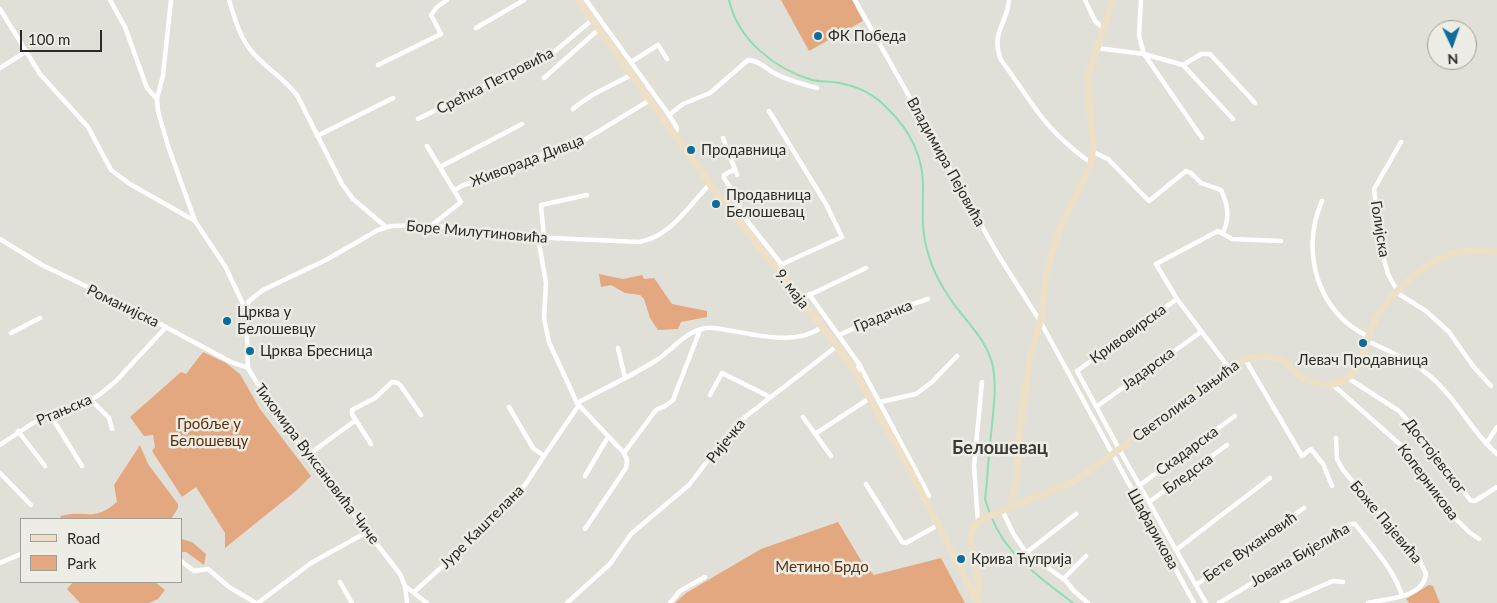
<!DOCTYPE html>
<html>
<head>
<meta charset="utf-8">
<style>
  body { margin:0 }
  #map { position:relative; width:1497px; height:603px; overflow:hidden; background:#e0e0d8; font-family:Lato,sans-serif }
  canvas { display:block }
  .legend { position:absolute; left:20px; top:518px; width:162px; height:65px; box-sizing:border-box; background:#edede5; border:1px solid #9f9f99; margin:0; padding:6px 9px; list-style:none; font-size:15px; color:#2b2b28 }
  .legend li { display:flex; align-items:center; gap:10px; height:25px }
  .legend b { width:25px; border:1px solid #9f9f99 }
  .north { position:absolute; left:1427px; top:20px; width:50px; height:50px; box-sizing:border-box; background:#edede5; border:1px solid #9f9f99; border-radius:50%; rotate:177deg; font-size:14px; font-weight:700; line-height:20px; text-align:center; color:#2b2b28 }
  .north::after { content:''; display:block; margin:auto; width:18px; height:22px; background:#0e6c9b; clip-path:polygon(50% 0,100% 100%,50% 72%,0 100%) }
  .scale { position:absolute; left:20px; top:30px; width:82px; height:22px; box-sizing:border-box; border:2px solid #2b2b28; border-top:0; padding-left:6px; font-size:15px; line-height:18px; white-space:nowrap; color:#2b2b28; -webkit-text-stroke:4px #edede5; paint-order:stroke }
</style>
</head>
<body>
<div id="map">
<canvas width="1497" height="603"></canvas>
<ul class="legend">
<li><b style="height:6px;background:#ede0c7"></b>Road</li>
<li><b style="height:14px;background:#e4a880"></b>Park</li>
</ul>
<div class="north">N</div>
<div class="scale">100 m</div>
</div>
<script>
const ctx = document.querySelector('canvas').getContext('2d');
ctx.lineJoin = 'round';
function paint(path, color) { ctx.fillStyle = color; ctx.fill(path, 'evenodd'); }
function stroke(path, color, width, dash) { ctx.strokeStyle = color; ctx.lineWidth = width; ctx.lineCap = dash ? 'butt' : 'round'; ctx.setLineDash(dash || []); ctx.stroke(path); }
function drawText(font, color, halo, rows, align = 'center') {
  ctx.font = font + ' Lato,sans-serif'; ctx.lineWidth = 5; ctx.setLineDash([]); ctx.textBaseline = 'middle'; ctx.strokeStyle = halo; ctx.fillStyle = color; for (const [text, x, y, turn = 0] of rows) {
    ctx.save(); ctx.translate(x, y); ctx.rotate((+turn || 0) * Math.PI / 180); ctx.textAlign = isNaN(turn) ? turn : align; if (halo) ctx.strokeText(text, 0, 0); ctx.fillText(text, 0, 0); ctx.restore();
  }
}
paint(new Path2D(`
  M781,0h71l11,21 -54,30z
  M599,274l24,5 19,-4 2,4 10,-1 18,26 35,7v6l-26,5 -3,7 -20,1 -8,-12 -6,-19 -4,-4 -15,-2 -14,-8 -10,2z
  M203,352l23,11 14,11 20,35 51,67 -14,14 -72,58v-15l-29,-46 -14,10 -30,-46 3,-4 -2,-12 -9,1 -14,-19 51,-45 5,2z
  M140,445l8,19 30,40v4l-7,11h-111l1,-3c24,-7 32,7 56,-14l-3,-17z
  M838,522l24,40 12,13 67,-17 24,45h-290l11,-10 75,-44z
  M181,539l11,3 14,12 -2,11 -18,-13h-5z
  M73,582h82l10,8 -7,9 -9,4h-69l-13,-14z
  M1429,585l4,1 7,17h-31l-3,-4z`), '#e4a880');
stroke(new Path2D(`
  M729,0c9,40 46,69 83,80 9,2 18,1 27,3 18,3 36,12 49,26 22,21 36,49 35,80 0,22 -2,42 5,64 4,16 14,34 23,47 15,22 36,39 42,67 4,23 0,45 -2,68 -3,21 -3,43 -6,64l5,15
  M992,518c13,36 51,62 81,85`), '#8bdeb1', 2);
stroke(new Path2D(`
  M110,0l15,27 22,61 10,11
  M171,0l-8,75 -6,24 1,12 10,35 27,75 30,45 21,44 2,58 12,20 34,49 106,137 5,12 22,17
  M229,0c6,19 11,39 25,54 14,16 28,22 43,41l45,89 11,15 33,28
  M586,0l83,115 8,13 -2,6
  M855,0l142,253 43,68 154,282
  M1009,0c-1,22 -19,33 -8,60 26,34 37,60 71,88 7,6 12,11 20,14
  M1085,0l10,21 9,8
  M1141,0l-2,36 5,18 58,84
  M0,9l40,65 48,53 23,43 19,14 65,37
  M476,28l48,-28
  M1097,48l47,6 39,11 50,54
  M631,62l27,-17 9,14
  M378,65l63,-31 -10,-19 6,-8 10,-7
  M1183,65l18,-11h9l45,49
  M0,68l27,-17
  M544,78l55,-49
  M573,109c17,-15 38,-23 58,-34
  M769,111l57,93 16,33 -51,23 -15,8
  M669,115l14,-11 27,-11 38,-33c11,0 19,10 28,14 13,7 27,10 41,14
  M418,119l105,-53 25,-9 44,-37
  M317,136l76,-38
  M723,138l14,37
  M1401,142l-27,47 7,60 7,25 11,20 27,17 23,21 24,34 18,20
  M427,146l34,56 -29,23
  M1093,152l15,7 41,42 37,-30 5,2 10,10 20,7c7,15 9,27 2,43
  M440,167l82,-43
  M735,169l-11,6v3l8,12 12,27 38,48
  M455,190l6,-4 56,-19 44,-22 20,-3 69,-42
  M1322,201c-22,51 -5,111 47,136
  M538,237l8,46 -2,35 5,24 28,61 47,50 3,7 -1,8 -41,61
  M544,238l-3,-33 46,-10
  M0,239l42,26 77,37 112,60 17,6
  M809,294l50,70 -2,11
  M801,299l65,-31
  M1177,299l-100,72 42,78 87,154
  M246,310l3,-9 14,-11 63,-30 52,-30 13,-4 41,-1 55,10 152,7c33,-6 49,-36 71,-58
  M11,333l29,-15
  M839,335l56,-25 33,-11
  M1367,341c29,13 57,25 78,50 19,21 29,43 52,63
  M618,348l7,30
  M1245,359l57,97 9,-7 12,15 9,22
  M859,364l56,105 -2,7
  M1229,368l-52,-69 -21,-35 62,-33 14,8 49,2
  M1348,378l51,33 25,28 46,61 5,1 22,-14
  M1332,384l72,64 23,29 20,33 22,22 10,7
  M710,395l12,-22 48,24
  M91,400l18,18 3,11
  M880,402l36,-8 16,-12 25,-26
  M577,403c26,-14 53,-26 78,-42 17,-10 30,-30 51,-33 9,-1 18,2 27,3 27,5 65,14 89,-4
  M509,407l24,41 11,8 35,-51
  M1096,407l105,-75
  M51,416l31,50
  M803,417l28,39
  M18,431l27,35
  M815,434l55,-36
  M1336,438l1,21 6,11 77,91 6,13c-3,25 -40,24 -58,29
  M371,444l-19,-30v-4l23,-12 17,-16 6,1 3,3 20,29
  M1486,444l11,-17
  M0,445l33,-22 51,-20 15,-8 17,-14 50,-54
  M624,453l32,-43 9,-4 8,-6 27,-70
  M308,455l48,-35
  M915,469l14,27
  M0,473l31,32
  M585,476l23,-39
  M866,484l36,58 4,1 32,-18
  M1140,485l95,-69
  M1149,502l78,-57
  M1002,510l12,25 11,16 41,30 8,10 14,12
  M978,522l-4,-56 8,-84
  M1176,550l94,-72
  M1027,552l49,-38
  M181,561l13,10 14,-2 21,18 27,16
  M0,563l21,-9
  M1063,579l23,-23
  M340,582l12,21
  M1196,585l108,-77
  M405,586l2,17
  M414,592l59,-53 52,-54 19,-29
  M258,603l53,-40 56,-31
  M567,603l43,-39 21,-30 58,-49 47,-61 101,-78
  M670,603l10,-12 25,-14
  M1219,603l132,-79h4c16,21 40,46 47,72
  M1282,603l51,-22 10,1`), '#fff', 4.5);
stroke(new Path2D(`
  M578,0l132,184 127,162 20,29 52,93 69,135
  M1011,507l5,-27 4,-51 10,-71 12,-43 4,-40 13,-45 32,-66 2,-20 -5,-53 1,-18 24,-73
  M975,597c15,-18 -21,-59 7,-78l93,-38 170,-122c11,-3 26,-4 37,1 6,3 9,9 14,13 12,11 31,15 46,8 21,-9 22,-36 30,-54 12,-29 53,-67 83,-74 13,-3 29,-2 42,-1`), '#ede0c7', 7);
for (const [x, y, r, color] of [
  [818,36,5,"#0e6c9b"],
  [691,150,5,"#0e6c9b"],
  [716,204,5,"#0e6c9b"],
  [227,321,5,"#0e6c9b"],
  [1363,343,5,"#0e6c9b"],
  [250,351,5,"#0e6c9b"],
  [961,559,5,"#0e6c9b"]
]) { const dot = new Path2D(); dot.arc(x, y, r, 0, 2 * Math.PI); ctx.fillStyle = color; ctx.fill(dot); stroke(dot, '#edede5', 2); }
drawText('15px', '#2b2b28', '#edede5', [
  ["ФК Победа",828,36],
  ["Продавница",701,150],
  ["Продавница",726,195],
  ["Белошевац",726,212],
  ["Црква у",237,312],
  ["Белошевцу",237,329],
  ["Црква Бресница",260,351],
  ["Левач Продавница",1363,360,"center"],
  ["Крива Ћуприја",971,559]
], 'left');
drawText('15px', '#2b2b28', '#edede5', [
  ["Срећка Петровића",495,81,-27],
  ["Живорада Дивца",527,161,-21],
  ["Владимира Пејовића",946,162,61],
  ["Голијска",1380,229,81],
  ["Боре Милутиновића",477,232,5],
  ["9. маја",792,289,52],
  ["Романијска",123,306,26],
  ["Градачка",883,316,-22],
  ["Кривовирска",1128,334,-36],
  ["Јадарска",1148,369,-36],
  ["Светолика Јањића",1186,401,-36],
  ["Ртањска",64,410,-23],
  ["Ријечка",726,441,-51],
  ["Скадарска",1187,451,-36],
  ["Достојевског",1435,456,52],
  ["Тихомира Вуксановића Чиче",317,464,53],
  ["Бледска",1188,474,-36],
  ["Коперникова",1428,482,53],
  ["Боже Пајевића",1386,522,50],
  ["Јуре Каштелана",482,527,-45],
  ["Шафарикова",1153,529,61],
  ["Бете Вукановић",1250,547,-35],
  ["Јована Бијелића",1300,555,-30]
]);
drawText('15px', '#5c2f0b', '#edede5', [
  ["Гробље у",209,424],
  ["Белошевцу",209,441],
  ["Метино Брдо",822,567]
]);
drawText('bold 18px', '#3b3b35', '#edede5', [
  ["Белошевац",1000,448]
]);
</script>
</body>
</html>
